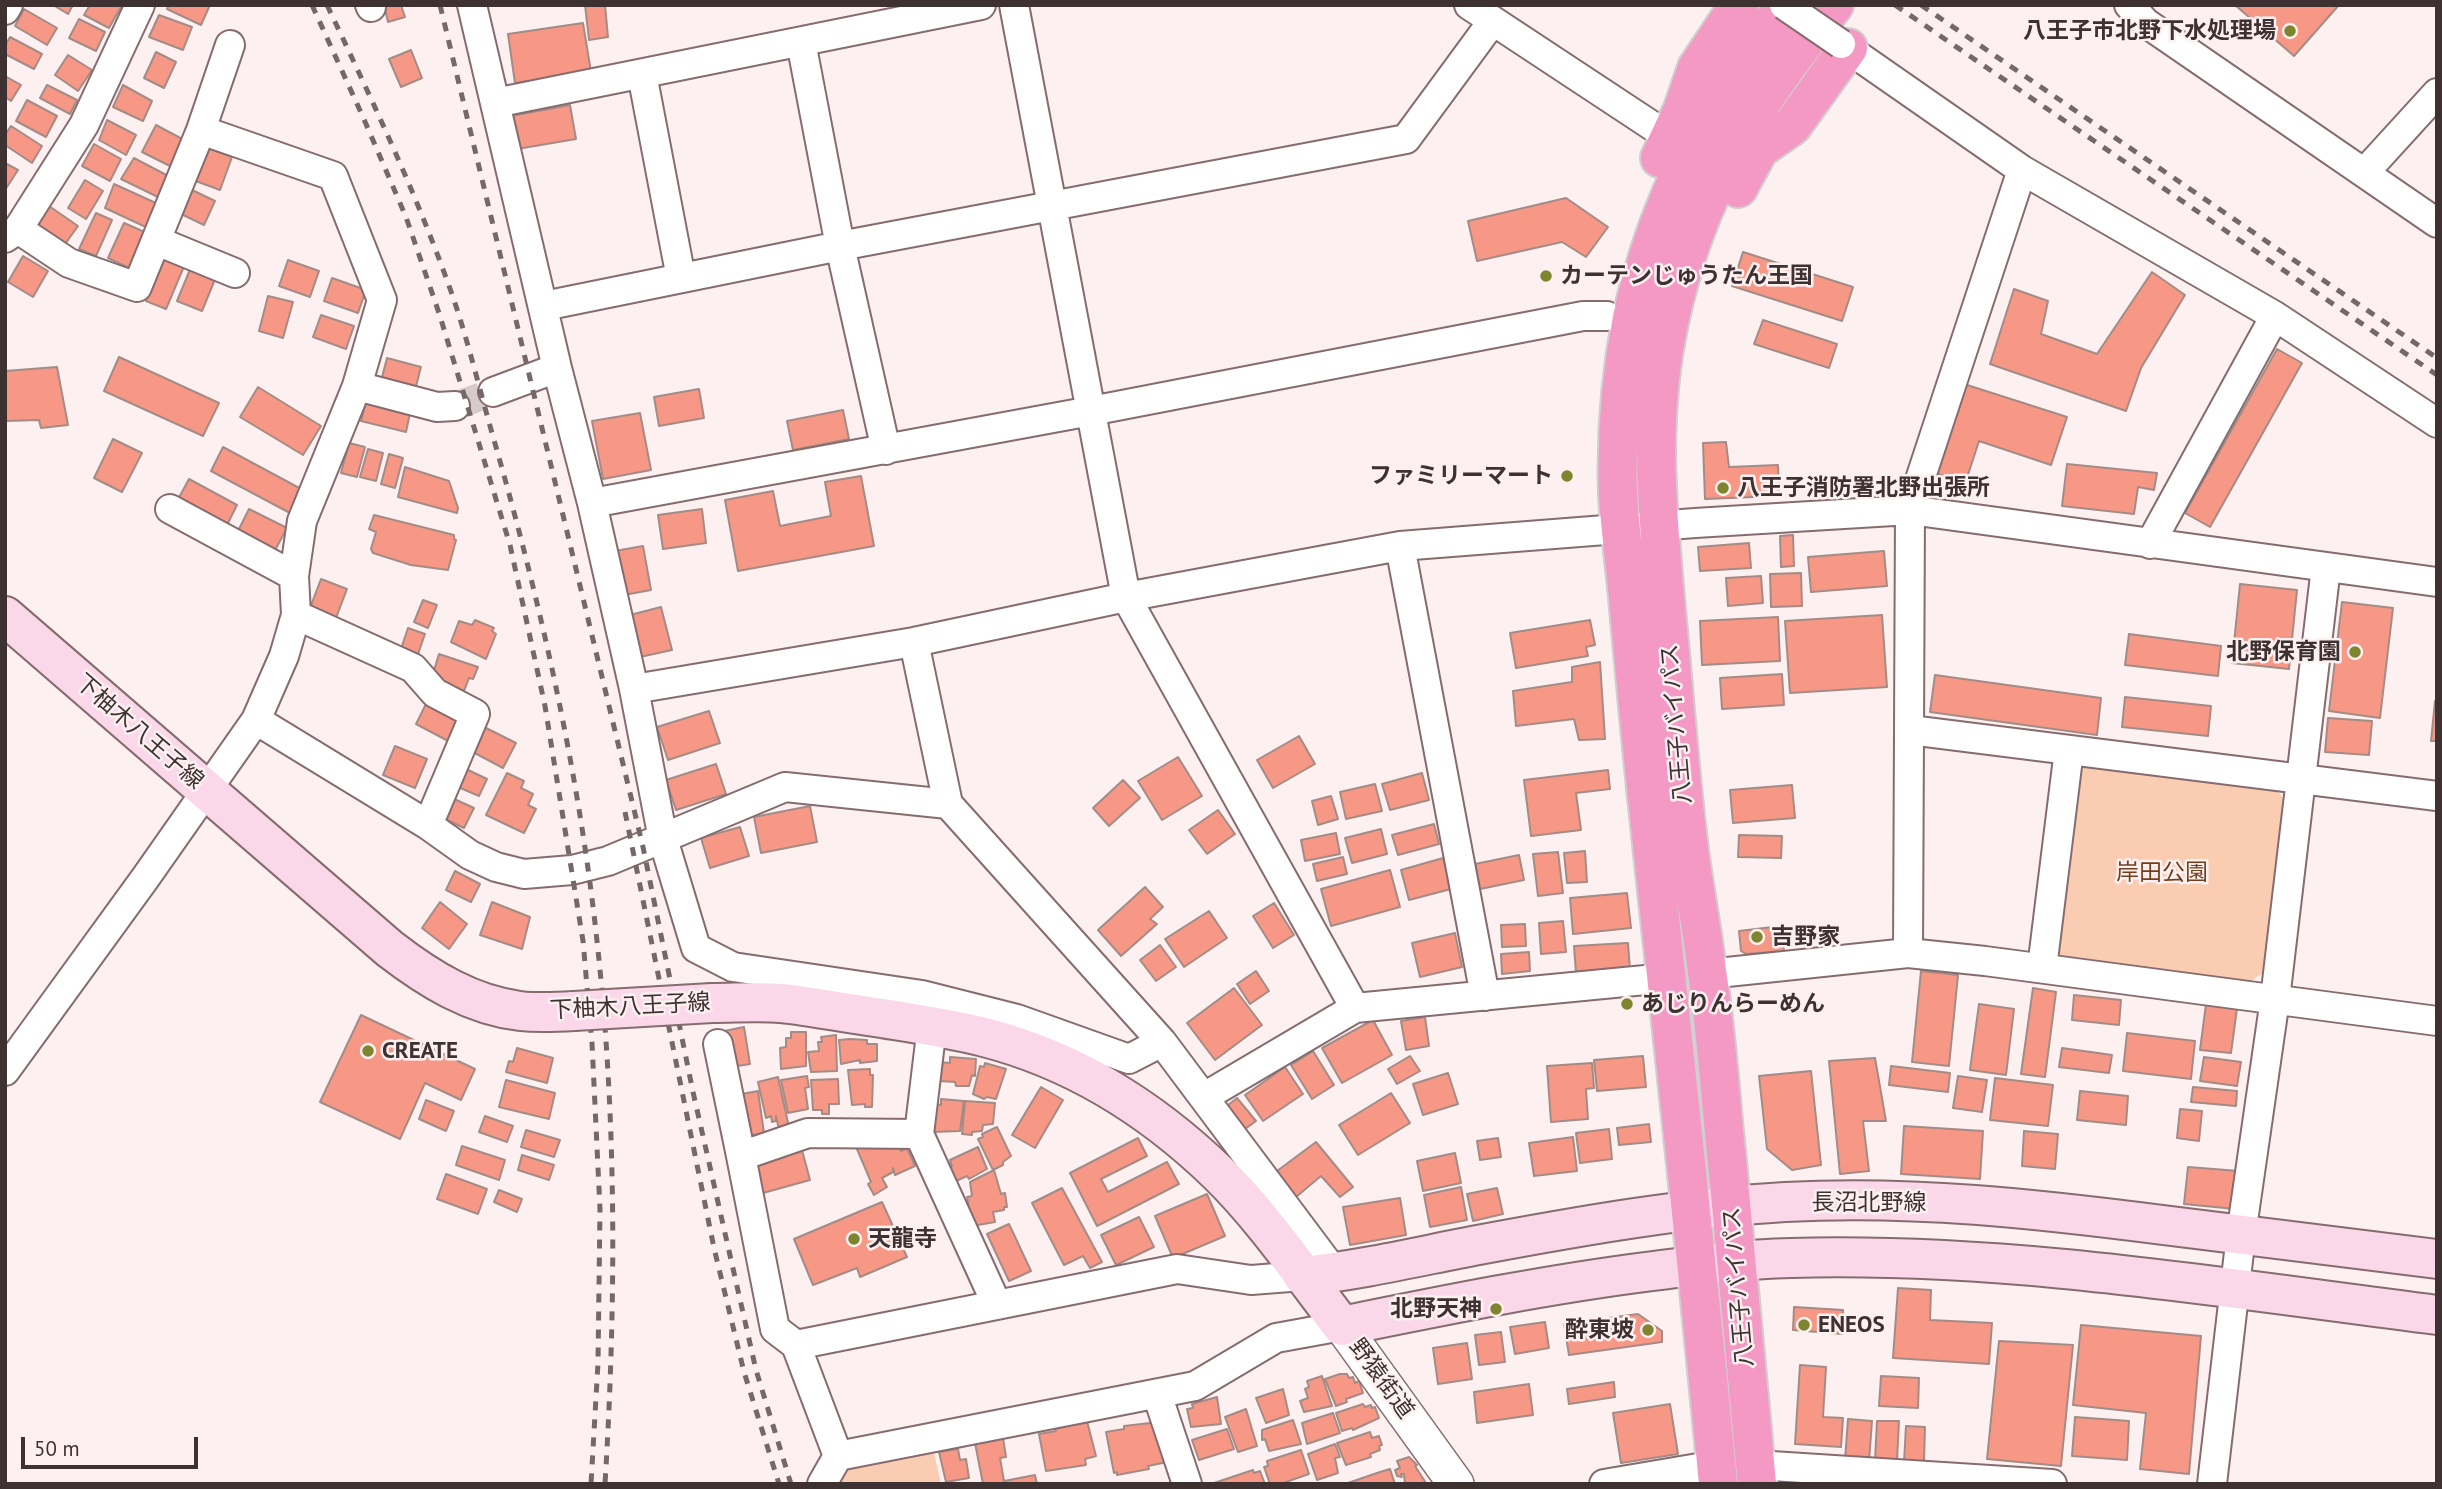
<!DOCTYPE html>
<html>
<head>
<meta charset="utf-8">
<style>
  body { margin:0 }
  #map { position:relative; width:2442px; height:1489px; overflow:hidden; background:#fcf0f1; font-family:"PT Sans",sans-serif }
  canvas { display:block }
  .frame { position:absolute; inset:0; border:7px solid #3d3132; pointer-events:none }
  .scale { position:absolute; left:21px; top:1437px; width:177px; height:32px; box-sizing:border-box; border:4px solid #3d3132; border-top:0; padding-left:9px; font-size:21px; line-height:24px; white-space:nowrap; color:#3d3132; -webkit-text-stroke:5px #fcf0f1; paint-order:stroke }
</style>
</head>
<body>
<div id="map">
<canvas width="2442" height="1489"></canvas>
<div class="frame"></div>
<div class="scale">50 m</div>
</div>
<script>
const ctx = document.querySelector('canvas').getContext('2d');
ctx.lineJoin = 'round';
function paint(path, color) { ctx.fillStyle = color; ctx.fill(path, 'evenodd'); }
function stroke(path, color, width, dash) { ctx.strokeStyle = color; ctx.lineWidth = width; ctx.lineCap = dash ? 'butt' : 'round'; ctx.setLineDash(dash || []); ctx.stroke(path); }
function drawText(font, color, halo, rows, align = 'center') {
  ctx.font = font + ' "PT Sans","Noto Sans JP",sans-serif'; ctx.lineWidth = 5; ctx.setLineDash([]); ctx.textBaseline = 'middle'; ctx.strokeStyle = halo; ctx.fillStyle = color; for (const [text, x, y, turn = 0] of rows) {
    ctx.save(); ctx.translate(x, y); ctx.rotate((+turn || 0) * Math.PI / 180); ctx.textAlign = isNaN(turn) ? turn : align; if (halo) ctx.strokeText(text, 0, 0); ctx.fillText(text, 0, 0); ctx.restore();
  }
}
paint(new Path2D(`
  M2081,762l194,27 7,7 2,8 -21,169 -18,12 -191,-25z
  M933,1449l8,35h-108l10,-18z`), '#faccb1');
const building = new Path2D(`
  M53,5h20l-5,9z
  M90,5h32l-13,23 -25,-13z
  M169,5h41l-9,20 -34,-16z
  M384,5h17l4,12 -17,5z
  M585,5h20l3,32 -19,3z
  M2235,5h104l-45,51z
  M24,9l33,19 -10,17 -32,-19z
  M159,15l33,12 -9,23 -34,-13z
  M79,19l26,13 -9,19 -27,-13z
  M583,23l8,49 -76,11 -7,-49z
  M10,37l32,17 -8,15 -29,-15v-8z
  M411,50l11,28 -21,9 -12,-28z
  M156,52l20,10 -12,26 -20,-10z
  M68,55l24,15 -14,21 -23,-16z
  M5,76l16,9 -10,16 -6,-4z
  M47,85l30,15 -7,14 -30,-16z
  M123,85l29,16 -9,20 -30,-14z
  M27,100l30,16 -11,21 -30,-16z
  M570,105l6,34 -59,10 -6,-33z
  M107,120l29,15 -10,20 -27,-15z
  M156,125l30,16 -14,26 -30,-15z
  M11,126l31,20 -10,17 -27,-18v-10z
  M94,144l27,15 -11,22 -28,-15z
  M205,147l27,10 -12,33 -27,-10z
  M134,158l38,20 -10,21 -41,-20z
  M5,163l13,7 -13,20z
  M85,180l18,11 -17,28 -18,-11z
  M114,184l44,20 -10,24 -43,-20z
  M190,189l25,12 -11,24 -25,-12z
  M1566,198l42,29 -22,30 -24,-15 -85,19 -9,-40z
  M49,206l29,20 -15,21 -28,-20z
  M96,213l16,7 -16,36 -17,-7z
  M124,223l23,10 -16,36 -23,-11z
  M1743,252l110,35 -11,34 -110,-35z
  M164,255l21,9 -19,45 -20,-8z
  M23,256l25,15 -15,26 -25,-15z
  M288,260l31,11 -9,26 -31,-11z
  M191,267l25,10 -14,34 -25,-10z
  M2152,272l33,23 -44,73 -15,43 -136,-47 24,-75 34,12 -7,33 56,20z
  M332,278l34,12 -8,23 -34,-12z
  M268,296l25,6 -10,36 -24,-7z
  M321,315l33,11 -8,23 -33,-12z
  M1763,320l74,24 -8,24 -75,-24z
  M2277,349l25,14 -92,164 -25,-14z
  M119,357l100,46 -16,33 -99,-45z
  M387,358l34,9 -7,27 -34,-9z
  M57,367l11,58 -27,3 -2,-8 -34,1v-50z
  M1964,384l103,33 -16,48 -72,-24 -14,43 -30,-11z
  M258,387l63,39 -18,29 -63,-38z
  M699,389l5,29 -45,8 -5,-29z
  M366,402l44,11 -4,19 -45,-11z
  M843,410l6,29 -56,11 -6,-29z
  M640,413l11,57 -48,9 -11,-58z
  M113,439l29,14 -20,39 -28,-14z
  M1726,442l3,25 49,-2 1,31 -74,3 -2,-56z
  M349,443l16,4 -8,30 -16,-4z
  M223,447l80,43 -13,23 -79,-42z
  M368,449l15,4 -7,28 -16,-4z
  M389,454l14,4 -8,30 -14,-4z
  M2067,464l90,9 -3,17 -16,-3 -4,27 -72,-8z
  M405,467l44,14 9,27 -1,5 -59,-16z
  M861,476l13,70 -136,25 -13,-71 48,-9 7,35 51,-10 -6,-34z
  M189,479l48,26 -12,24 -49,-26z
  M249,509l38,19 -14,26 -37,-19z
  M702,509l4,34 -43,6 -5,-34z
  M374,515l80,20v4l2,1 -8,30 -37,-5 -38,-12 -2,-4 5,-17 -7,-3z
  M1793,535l1,31 -13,1 -1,-31z
  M1749,543l2,25 -51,3 -2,-24z
  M643,546l8,44 -27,5 -9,-44z
  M1884,551l3,35 -76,6 -3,-35z
  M1801,573l1,33 -31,1 -1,-33z
  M1761,576l2,27 -35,3 -2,-28z
  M321,579l26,10 -11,29 -26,-10z
  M2240,584l57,6 -8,79 -57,-6z
  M423,600l14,5 -9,23 -14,-6z
  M2342,602l51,6 -13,110 -51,-7z
  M661,607l11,43 -32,7 -10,-42z
  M1882,615l5,72 -97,6 -5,-72z
  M1778,617l2,44 -78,4 -2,-44z
  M475,620l19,8 -2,3 4,3 -10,25 -35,-17 8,-21 13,4z
  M1590,620l5,25 -9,2 2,9 -72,12 -6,-35z
  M408,628l17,6 -8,23 -17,-5z
  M2129,634l92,12 -3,30 -93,-11z
  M439,654l39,13 -5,12 -4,-1 -5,13 -33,-11z
  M1600,662l5,77 -26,1 -5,-21 -58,7 -3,-35 59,-9v-15z
  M1782,674l2,31 -62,4 -2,-31z
  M1935,675l166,23 -4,37 -167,-23z
  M430,696l36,19 -14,28 -36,-19z
  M2125,697l86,9 -3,30 -86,-9z
  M2435,701h2v40h-6z
  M709,711l11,32 -52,17 -11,-33z
  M2328,718l44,3 -3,34 -44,-3z
  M484,727l32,16 -13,25 -32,-17z
  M1299,736l16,28 -42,24 -16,-28z
  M395,746l32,13 -12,29 -32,-13z
  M1178,757l24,39 -40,24 -24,-39z
  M716,764l10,30 -50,16 -10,-30z
  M466,769l21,10 -8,17 -21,-9z
  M1608,770l2,19 -34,4 5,37 -50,6 -7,-56z
  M507,773l17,8 -3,7 12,6 -5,11 8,4 -12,24 -38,-18z
  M1422,773l7,27 -39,10 -8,-26z
  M1123,780l17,18 -31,28 -16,-18z
  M1375,784l7,27 -36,8 -6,-27z
  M1792,785l3,33 -62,5 -3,-33z
  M1331,796l7,23 -20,6 -6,-24z
  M452,798l22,10 -10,20 -21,-10z
  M810,806l7,36 -56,11 -7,-36z
  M1218,810l17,24 -28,20 -18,-24z
  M1434,824l5,20 -41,11 -6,-20z
  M740,827l9,29 -39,12 -9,-30z
  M1381,829l6,25 -35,9 -7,-25z
  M1336,833l4,21 -35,7 -4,-21z
  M1739,835l43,1 -1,22 -43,-1z
  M1585,851l2,31 -20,1 -3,-30z
  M1558,852l5,41 -25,3 -5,-42z
  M1519,855l5,25 -44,9 -5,-25z
  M1343,857l4,17 -30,7 -4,-17z
  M1443,858l8,31 -42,11 -8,-30z
  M1390,870l10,37 -69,19 -10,-37z
  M455,871l25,13 -9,18 -25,-12z
  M1145,887l18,20 -13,12 7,5 -36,32 -23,-26z
  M1627,893l4,35 -58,6 -3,-36z
  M440,902l27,22 -18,25 -27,-21z
  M492,902l38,15 -8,32 -42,-14z
  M1274,903l20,32 -21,13 -20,-32z
  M1209,911l18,27 -43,29 -19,-28z
  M1563,921l3,31 -25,2 -2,-31z
  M1525,924l1,22 -24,1 -1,-22z
  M1781,926l3,25 -38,3 -5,-3 -2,-20z
  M1455,933l7,34 -42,10 -8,-34z
  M1628,943l2,27 -54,3 -2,-27z
  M1160,945l16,22 -20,14 -16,-21z
  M1529,952l1,19 -28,3 -1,-20z
  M1256,971l13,20 -19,13 -13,-20z
  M1921,971l37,4 -9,91 -37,-4z
  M1234,988l28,37 -47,35 -28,-37z
  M2033,988l23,4 -11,85 -24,-3z
  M2074,995l47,5 -2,25 -47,-5z
  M1979,1004l35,5 -8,66 -36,-5z
  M2206,1004l31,4 -6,45 -31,-3z
  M361,1015l114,54 -14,31 -36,-17 -25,56 -80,-37z
  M1425,1017l4,29 -23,4 -5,-29z
  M1373,1020l19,35 -50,28 -20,-35z
  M744,1027l6,37 -19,3 -7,-36z
  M791,1032h15v34l-25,3 -1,-21 6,-1v-9h5z
  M2127,1033l68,8 -4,38 -68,-8z
  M836,1035l1,36 -26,1 -3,-20 11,-1 -1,-9h4l-1,-5z
  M850,1039l17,1v4h10v17l-17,2v-3l-19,4 -2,-24z
  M517,1048l36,10 -6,25 -41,-11 3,-11 4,1z
  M2062,1048l50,7 -3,18 -50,-6z
  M1313,1051l21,34 -22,14 -21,-34z
  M1410,1056l10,15 -23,13 -9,-15z
  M1643,1056l3,31 -49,4 -3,-31z
  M950,1057l26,2 -1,17 -3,-1 -3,11h-13l-1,-4 -15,-1v-19l10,1z
  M2204,1057l37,5 -4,24 -37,-5z
  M1875,1058l11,63h-23l6,50 -29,3 -11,-113z
  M985,1063l21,6 -10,30 -9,-2 -3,2 -11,-5 7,-28 4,1z
  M1592,1063l2,25 -8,1 2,30 -37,3 -4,-56z
  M1891,1066l59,7 -2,19 -59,-7z
  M1285,1067l18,27 -40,27 -18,-26z
  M870,1069v6h3l-1,32h-7v-3l-13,1 -4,-35z
  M1811,1071l10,94 -29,5 -25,-21 -8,-73z
  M1448,1073l10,31 -35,11 -10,-31z
  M807,1076l2,11 -4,1 3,21 -20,4 -7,-33z
  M1958,1076l29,4 -5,32 -29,-4z
  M778,1077l12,55 -10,2 -4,-18v5l-4,1 -1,-6 -5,2 -8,-36z
  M1995,1078l58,7 -5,41 -58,-6z
  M838,1079l1,25h-10v10h-7v-4h-9l-2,-30z
  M506,1080l49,13 -6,26 -50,-12z
  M1041,1087l22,13 -28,48 -23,-13z
  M2193,1087l44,4 -1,15 -45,-4z
  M758,1091l6,42 -21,4 -7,-42z
  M2080,1091l48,5 -2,29 -49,-5z
  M1391,1093l19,30 -52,32 -19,-30z
  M1237,1098l19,23 -15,11 -18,-23z
  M941,1099l23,2 -4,30 -27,1 2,-28 6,1z
  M426,1100l28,11 -8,20 -27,-12z
  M965,1101l30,2 -2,21 -10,1 -1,6 -10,1v3l-10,-1z
  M2180,1109l22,2 -3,30 -22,-3z
  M485,1116l28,10 -6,16 -28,-10z
  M1649,1124l2,18 -32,3 -2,-17z
  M1904,1126l79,5 -3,48 -79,-5z
  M997,1127l14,29 -8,6v3l-10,5 -15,-31 5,-2 -1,-3z
  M1609,1129l3,30 -32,4 -4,-30z
  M526,1130l34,10 -6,17 -33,-10z
  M2024,1131l34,3 -3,35 -33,-3z
  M1573,1137l4,34 -43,5 -5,-33z
  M1138,1138l9,18 -46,23 7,13 59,-30 12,22 -82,42 -27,-53z
  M1498,1138l3,19 -21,3 -3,-19z
  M854,1142h43l4,9 6,-3 8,18 -20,9 -2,-7v4l-11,6 5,9 -13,8 -6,-11 3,-2z
  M1316,1142l37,45 -13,10 -19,-21 -25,21 -19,-26z
  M462,1146l43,14 -6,20 -43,-15z
  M978,1147l9,22 -18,10 -2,-3 -11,5 -1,-3 -3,2 -6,-11 6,-3 -2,-6z
  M802,1150l8,30 -47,13 -8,-30z
  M1455,1153l6,30 -38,8 -6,-30z
  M522,1155l32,10 -5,15 -31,-10z
  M2188,1167l51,4 -4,38 -51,-5z
  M994,1170l7,24 4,-1 2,14h-3v3l-11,2 2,10 -23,4 -5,-29 5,-1 -2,-14z
  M446,1174l41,15 -9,25 -41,-15z
  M1461,1187l6,33 -37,7 -6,-32z
  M1062,1188l40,74 -12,6 -7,-12 -19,9 -32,-62z
  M1497,1188l6,26 -30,7 -6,-27z
  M499,1190l23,9 -5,13 -23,-10z
  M1207,1194l18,42 -52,22 -18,-42z
  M1400,1198l6,37 -56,10 -7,-38z
  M882,1202l25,55 -47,20 -3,-9 -44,17 -19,-46z
  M1139,1217l15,30 -38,18 -15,-30z
  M1009,1224l22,47 -22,10 -22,-47z
  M1898,1288l33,2 -1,30 62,3 -3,41 -96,-6z
  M1794,1307l49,3 -1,24 -49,-4z
  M1638,1314l24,17v11l-93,13 -5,-31z
  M1545,1322l4,26 -34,6 -5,-27z
  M2081,1325l120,11 -12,138 -49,-5 6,-56 -73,-8z
  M1501,1332l4,30 -26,3 -4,-30z
  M1999,1341l74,4 -12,121 -74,-7z
  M1467,1343l5,36 -34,5 -5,-36z
  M1800,1365l26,2 -3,50 20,1 -2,29 -46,-3z
  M1340,1374h7l2,4 4,-1 2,6 4,-2 4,12 -17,6 1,3 -11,4 -11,-27z
  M1322,1376l10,30 -28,6 -4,-11 8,-3 -3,-9 4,-2 -2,-6z
  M1881,1376l38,2 -1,30 -39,-2z
  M1614,1382l1,15 -46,7 -2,-15z
  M1529,1384l4,31 -56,8 -3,-31z
  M1283,1389l6,26 -23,8 -10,-25z
  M1217,1397l4,27 -30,3 -4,-18 6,-1 -1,-4z
  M1363,1404l2,3 6,-2 1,3 3,-1 4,11 -26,12 -1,-2 -10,3 -6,-18z
  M1670,1404l8,50 -57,9 -8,-50z
  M1246,1409l11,37 -19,6 -13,-35z
  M1333,1413l7,20 -33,11 -5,-21z
  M2075,1417l54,4 -2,39 -55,-4z
  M1848,1419l24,2 -3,41 -24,-2z
  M1293,1420l8,24 -32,7 -4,-12 -3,1v-10z
  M1087,1421l9,35 -11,3 1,6 -40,6 -7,-37 17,-3 -1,-3z
  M1877,1421h22l-2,40 -22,-1z
  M1159,1422l8,40 -19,4 1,3 -32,6v-3l-3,1 -8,-41 18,-3v-3z
  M1906,1426l19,1 -1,36 -20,-1z
  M1227,1429l7,20 -35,11 -7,-20z
  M1370,1432l2,6 7,-2 3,9 -3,1 1,4 -10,4 1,3 -25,8 -9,-22z
  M1003,1438l3,19 -6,1 4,23 31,-6 2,9h-54l-8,-41z
  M1335,1444l5,13 -5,1 3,15 -21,7 -9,-26z
  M958,1449l2,11 6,-1 3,19 -23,4 -7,-30z
  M1301,1450l8,24 -29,10h-10l-6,-17 4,-1 -1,-5z
  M1409,1457l8,8 -2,1 11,17 -21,1 -1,-10h-3l1,3 -5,-1 -2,-6 5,-2 -3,-7z
  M1390,1469l5,15h-50l35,-12z
  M1253,1470l1,3 6,-2 5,13 -51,-1z`);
paint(building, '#f79886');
stroke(building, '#a58b85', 2);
stroke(new Path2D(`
  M455,406l38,-14`), '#d6cacb', 28, [28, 14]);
const minor = new Path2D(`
  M370,5l1,2
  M472,5l85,363 35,135 42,186 29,150 33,109 37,19 189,28 95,24 112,40 33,-17
  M1014,5l112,592 229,411
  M1469,5l200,132
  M2129,5l17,18 291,200
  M5,10l3,-5
  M801,42l39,204 46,204
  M1841,44l181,126 253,146 162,107
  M642,74l39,204
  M495,103l486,-98
  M2364,173l73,-80
  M18,229l51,34 68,24 64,-157 29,-85
  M5,238l13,-9 66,-104 56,-120
  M157,241l78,32
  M544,306l296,-60 566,-107 86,-117
  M357,386l80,21 18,-1
  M493,392l64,-24
  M592,503l499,-92 492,-95h24
  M170,509l124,67
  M2150,544l125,-228
  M1400,546l85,450
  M296,615l117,53 22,25 40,21 -47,111
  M914,642l34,162 214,238 173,231
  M634,689l280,-47 212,-45 274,-51 295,-23 215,-13 527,72
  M256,720l172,105 42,30 26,12 28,7 48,-4 36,-9 177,-74 163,17
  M1910,730l527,66
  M1908,953l2,-443 112,-340
  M2042,968l27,-218
  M1708,974l200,-21 77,8 452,60
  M932,1026l-13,108 78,171
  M718,1044l23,112
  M5,1071l141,-194 110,-157 28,-64 12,-41 -2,-39 8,-55 55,-135 25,-86 -49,-124 -132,-46
  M1204,1097l151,-89 311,-30
  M796,1345l381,-76 74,11 52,-4
  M1157,1394l30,90
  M838,1456l357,-70 81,-48 66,-12
  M1756,1465l296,19
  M822,1484l16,-28 -42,-111 -21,-16 -34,-173 67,-23 111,1
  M1604,1484l112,-19
  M2212,1484l29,-249 34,-236 51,-432`);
const tertiary = new Path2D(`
  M1342,1326l114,158`);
const secondary = new Path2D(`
  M5,616l385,333c39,30 81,56 130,62 18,2 37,1 54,0
  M712,1003c23,0 47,-2 69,0 31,3 63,10 94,14 37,6 73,11 109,20 90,23 169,73 235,137 44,43 85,103 123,152 103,-21 207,-42 311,-55 46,-6 92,-12 138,-13 217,-6 432,30 646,57
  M1303,1276c59,-6 117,-20 175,-31 102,-19 204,-37 307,-43 127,-7 253,7 378,23 91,11 183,23 274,34`);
const trunk = new Path2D(`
  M1660,158l23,-49 14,-41 42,-63
  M1738,188l21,-39 33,-23 56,-78
  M1718,1484c-21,-226 -46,-452 -70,-678 -7,-66 -13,-132 -19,-198 -3,-38 -9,-76 -11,-114 -2,-58 3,-119 14,-176 24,-114 80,-223 154,-313
  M1757,1484c-10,-118 -21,-235 -33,-352 -5,-54 -9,-107 -17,-161 -5,-43 -14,-86 -19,-129 -9,-74 -14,-148 -21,-222 -9,-102 -20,-196 2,-298 27,-128 83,-217 165,-317`);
stroke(minor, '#866c6e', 32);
stroke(tertiary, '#866c6e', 38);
stroke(secondary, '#866c6e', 42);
stroke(trunk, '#d0cece', 42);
stroke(minor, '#fff', 28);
stroke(tertiary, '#fff', 35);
stroke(secondary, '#fbd8e9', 38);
stroke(trunk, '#f498c4', 38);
stroke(new Path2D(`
  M312,5l51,112 43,100 33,96 71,232 35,161 38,235 9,102 8,166 -2,154 -7,121
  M327,5c46,97 92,194 127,295 16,48 28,99 42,147 46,162 83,327 101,494 20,181 19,362 8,543
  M440,5l203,842 50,245 63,278 35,114
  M1895,5l542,370
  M1921,5l516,353
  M625,812l89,436 30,124 35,112`), '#746869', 5, [9, 9]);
const minorBridge = new Path2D(`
  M1784,5l57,39`);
const secondaryBridge = new Path2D(`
  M574,1011l138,-8`);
stroke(minorBridge, '#866c6e', 32, []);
stroke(secondaryBridge, '#866c6e', 42, []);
stroke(minorBridge, '#fff', 28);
stroke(secondaryBridge, '#fbd8e9', 38);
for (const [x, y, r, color] of [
  [2290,31,7,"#7f842e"],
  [1546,276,7,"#7f842e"],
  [1567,476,7,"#7f842e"],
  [1723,488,7,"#7f842e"],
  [2355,652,7,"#7f842e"],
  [1757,937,7,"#7f842e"],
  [1627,1004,7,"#7f842e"],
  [368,1051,7,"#7f842e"],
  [854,1239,7,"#7f842e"],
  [1496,1309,7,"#7f842e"],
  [1804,1325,7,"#7f842e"],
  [1648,1330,7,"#7f842e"]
]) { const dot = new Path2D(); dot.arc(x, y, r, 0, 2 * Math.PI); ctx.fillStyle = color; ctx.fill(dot); stroke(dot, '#fcf0f1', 2.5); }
drawText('bold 23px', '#3d3132', '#fcf0f1', [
  ["八王子市北野下水処理場",2276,31,"right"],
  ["カーテンじゅうたん王国",1560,276],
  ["ファミリーマート",1553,476,"right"],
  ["八王子消防署北野出張所",1737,488],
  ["北野保育園",2341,652,"right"],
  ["吉野家",1771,937],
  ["あじりんらーめん",1641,1004],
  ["CREATE",382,1051],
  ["天龍寺",868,1239],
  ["北野天神",1482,1309,"right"],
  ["ENEOS",1818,1325],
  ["酔東坡",1634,1330,"right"]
], 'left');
drawText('23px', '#3d3132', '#fcf0f1', [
  ["八王子バイパス",1677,724,-95],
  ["下柚木八王子線",139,732,41],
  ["下柚木八王子線",630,1007,-3],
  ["長沼北野線",1869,1203],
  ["八王子バイパス",1739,1287,-95],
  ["野猿街道",1381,1379,54]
]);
drawText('23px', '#733e1a', '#fcf0f1', [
  ["岸田公園",2162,873]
]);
</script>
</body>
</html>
